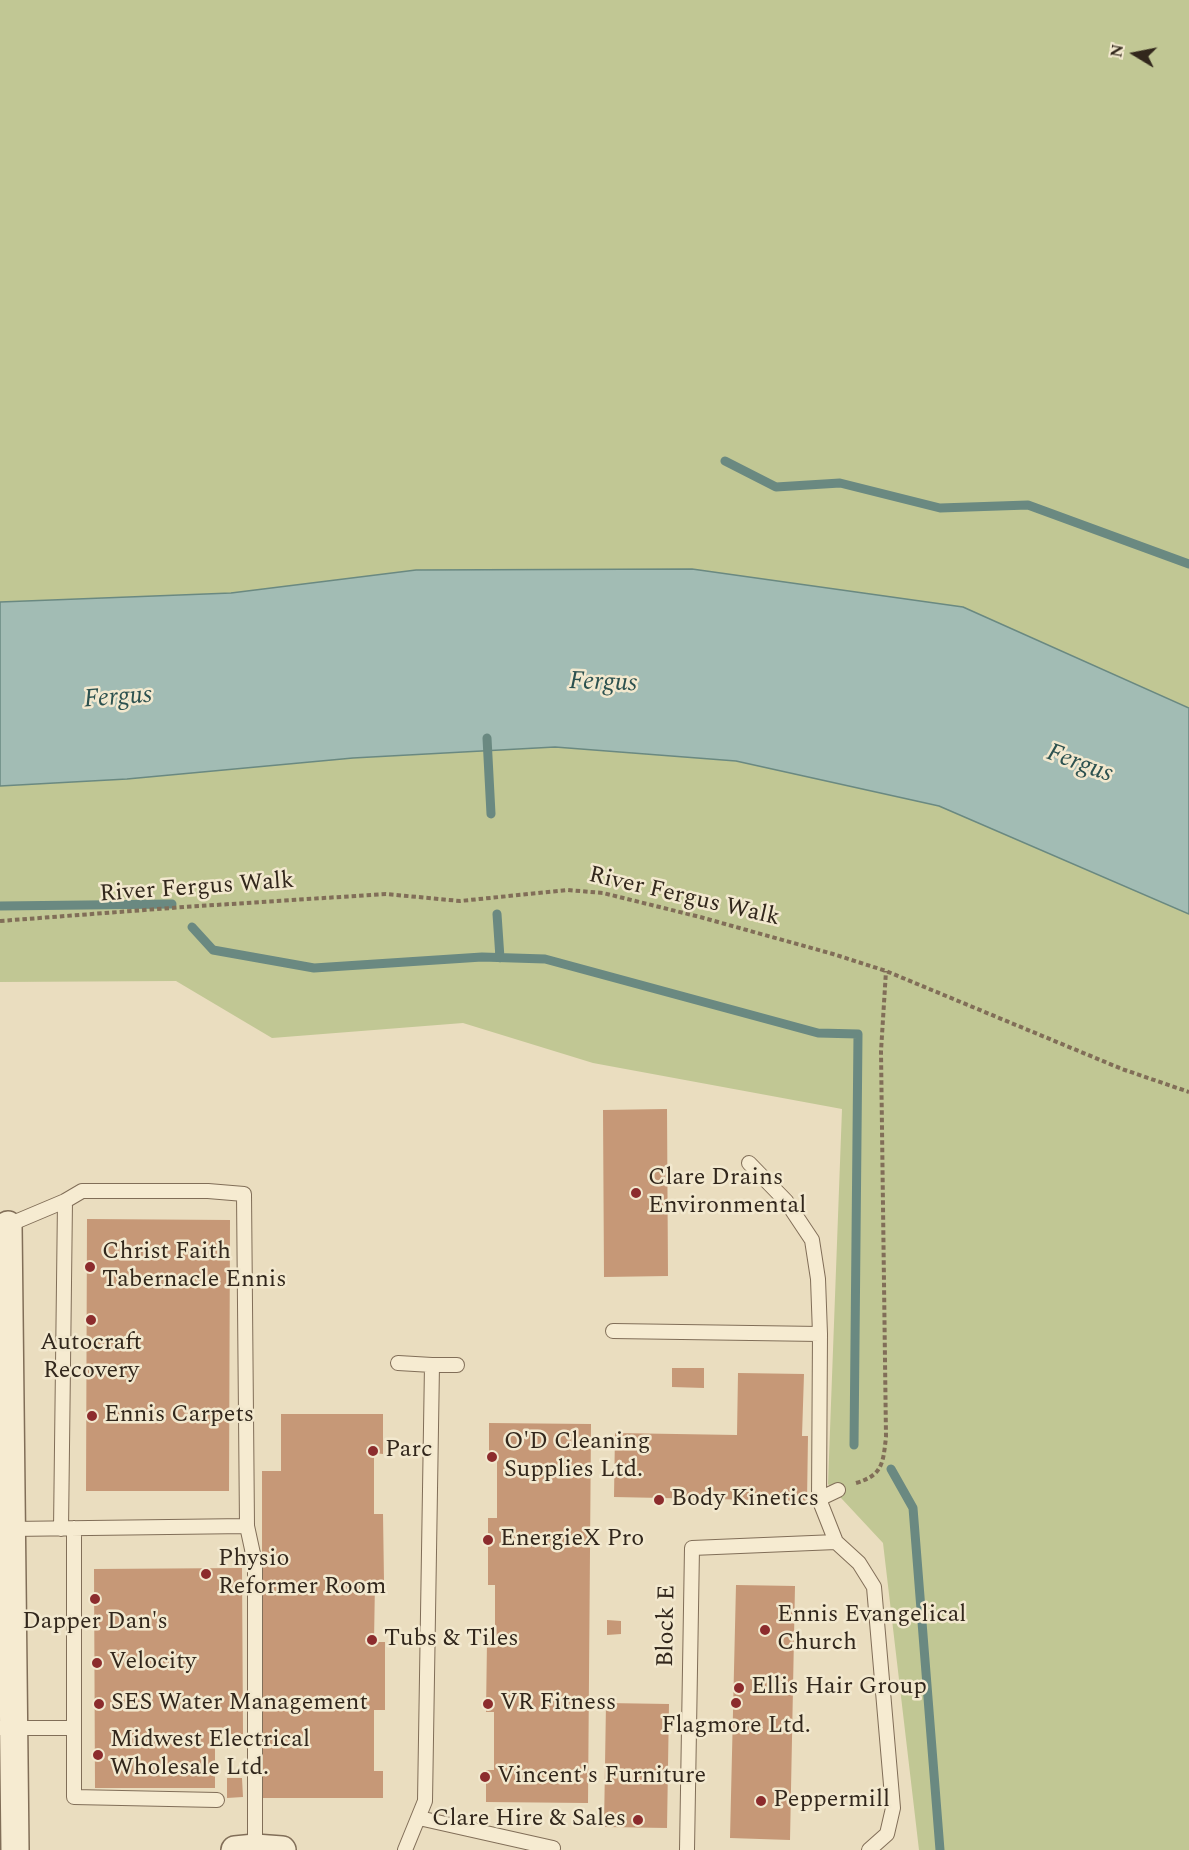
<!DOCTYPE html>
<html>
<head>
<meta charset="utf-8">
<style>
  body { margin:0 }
  #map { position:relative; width:1189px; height:1850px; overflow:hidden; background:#eaddbf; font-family:Spectral,serif }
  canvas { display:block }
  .north { position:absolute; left:1105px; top:24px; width:60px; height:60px; -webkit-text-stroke:4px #f2e8ce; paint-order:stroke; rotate:280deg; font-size:16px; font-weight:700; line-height:24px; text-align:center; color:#32271c }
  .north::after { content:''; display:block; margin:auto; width:21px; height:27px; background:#32271c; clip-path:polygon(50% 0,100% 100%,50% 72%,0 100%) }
</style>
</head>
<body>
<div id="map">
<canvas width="1189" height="1850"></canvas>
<div class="north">N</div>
</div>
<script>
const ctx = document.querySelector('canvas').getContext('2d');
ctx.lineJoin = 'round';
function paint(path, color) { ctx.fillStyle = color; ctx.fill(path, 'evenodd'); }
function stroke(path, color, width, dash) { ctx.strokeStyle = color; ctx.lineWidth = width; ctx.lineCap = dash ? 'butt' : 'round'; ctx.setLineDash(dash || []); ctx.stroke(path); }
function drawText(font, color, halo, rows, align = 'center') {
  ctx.font = font + ' Spectral,serif'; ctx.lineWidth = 5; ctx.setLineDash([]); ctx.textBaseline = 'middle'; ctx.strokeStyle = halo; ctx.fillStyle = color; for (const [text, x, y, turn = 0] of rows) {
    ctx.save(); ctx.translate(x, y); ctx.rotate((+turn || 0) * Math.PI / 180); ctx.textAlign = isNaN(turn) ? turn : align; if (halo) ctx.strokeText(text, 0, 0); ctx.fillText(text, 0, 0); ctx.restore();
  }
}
paint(new Path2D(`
  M0,0h1189v708l-226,-101 -547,-37 -185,23 -231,9z
  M555,747l181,14 203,45 250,108v936h-270l-36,-307 -55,-59 14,-375 -249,-46 -130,-40 -191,15 -96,-57 -176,1v-196l127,-7 226,-21z`), '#c1c794');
const water = new Path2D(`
  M692,569l271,38 226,101v206l-250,-108 -203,-45 -181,-14 -202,11 -226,21 -127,7v-184l231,-9 185,-23z`);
paint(water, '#a2bcb4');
stroke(water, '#6a8981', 1.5);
stroke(new Path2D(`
  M725,461l51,26 64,-4 100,25 88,-3 161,59
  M487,738l4,76
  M0,906l172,-2
  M497,914l3,44
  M192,927l21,23 101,18 168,-11 63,2 273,74 40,1 -4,411
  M891,1469l22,39 27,342`), '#6a8981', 9);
paint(new Path2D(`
  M667,1109l1,167 -64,1 -1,-167z
  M87,1219l143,1 -1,271h-143z
  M672,1368h32v20l-32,-1z
  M738,1373l66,1 -2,62h6l-1,65 -193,-4 1,-64 122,2z
  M281,1414h102v40l-9,-1v61h9l1,67h-9l-1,61h11v68h-11v61h9v27h-121v-327h19z
  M489,1423l102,1 -3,379 -102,-1v-32h8v-58h-8l1,-71h8v-56h-7v-67h9v-58h-8z
  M242,1568l1,166h-28v54h-120l-1,-219z
  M736,1585l59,1 -5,254 -60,-2z
  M607,1620l14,1v13l-14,1z
  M606,1703l63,1 -2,124 -63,-1z
  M227,1778h15l1,19 -16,1z`), '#c69877');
const service = new Path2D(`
  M749,1163l37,38 26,39 6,39 2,55
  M3,1225h5l57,-24 17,-10h126l36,3 3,332 8,37v285
  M613,1331l207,3 -1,165 17,43 23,21 15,24 19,221 -6,26 -18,16
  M398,1363l34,2 -7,436 -20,49
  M432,1365h25
  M819,1499l19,-9
  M74,1528v269l143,3
  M11,1529l236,-3
  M61,1529l4,-328
  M0,1728h74
  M419,1818l134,30
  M687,1850l5,-302 144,-6`);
const minor = new Path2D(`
  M8,1225l7,625
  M235,1850l20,-2 27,2`);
stroke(service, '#816e58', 16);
stroke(minor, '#816e58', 30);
stroke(new Path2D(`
  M0,921l184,-14 202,-13 74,7 108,-11 35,3 97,24 133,37 53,17 236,98 67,23
  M856,1483c27,-8 27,-20 30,-46l-5,-386 5,-80`), '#816e58', 4, [4.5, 3]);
stroke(service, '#f6ebd1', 14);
stroke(minor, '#f6ebd1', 27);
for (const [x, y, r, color] of [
  [636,1193,6,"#8c2c2d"],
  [90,1267,6,"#8c2c2d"],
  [91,1320,6,"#8c2c2d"],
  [92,1416,6,"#8c2c2d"],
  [373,1451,6,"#8c2c2d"],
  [492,1457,6,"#8c2c2d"],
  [659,1500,6,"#8c2c2d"],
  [488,1540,6,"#8c2c2d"],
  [206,1574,6,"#8c2c2d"],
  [95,1599,6,"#8c2c2d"],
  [765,1630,6,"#8c2c2d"],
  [372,1640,6,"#8c2c2d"],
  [97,1663,6,"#8c2c2d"],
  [739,1688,6,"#8c2c2d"],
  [736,1703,6,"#8c2c2d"],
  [99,1704,6,"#8c2c2d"],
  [488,1704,6,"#8c2c2d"],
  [98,1755,6,"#8c2c2d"],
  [485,1777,6,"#8c2c2d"],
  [761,1801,6,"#8c2c2d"],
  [638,1820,6,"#8c2c2d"]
]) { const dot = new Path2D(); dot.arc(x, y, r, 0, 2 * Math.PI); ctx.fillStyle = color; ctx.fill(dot); stroke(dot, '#f2e8ce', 2); }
drawText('24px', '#32271c', '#f2e8ce', [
  ["River Fergus Walk",197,889,-4],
  ["River Fergus Walk",684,898,13],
  ["Block E",668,1626,-89]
]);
drawText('24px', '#32271c', '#f2e8ce', [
  ["Clare Drains",648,1179],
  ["Environmental",648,1207],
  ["Christ Faith",102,1253],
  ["Tabernacle Ennis",102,1281],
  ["Autocraft",91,1344,"center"],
  ["Recovery",91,1372,"center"],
  ["Ennis Carpets",104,1416],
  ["O'D Cleaning",504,1443],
  ["Supplies Ltd.",504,1471],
  ["Parc",385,1451],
  ["Body Kinetics",671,1500],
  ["EnergieX Pro",500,1540],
  ["Physio",218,1560],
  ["Reformer Room",218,1588],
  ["Ennis Evangelical",777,1616],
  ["Church",777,1644],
  ["Dapper Dan's",95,1623,"center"],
  ["Tubs & Tiles",384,1640],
  ["Velocity",109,1663],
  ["Ellis Hair Group",751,1688],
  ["SES Water Management",111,1704],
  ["VR Fitness",500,1704],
  ["Flagmore Ltd.",736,1727,"center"],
  ["Midwest Electrical",110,1741],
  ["Wholesale Ltd.",110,1769],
  ["Vincent's Furniture",497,1777],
  ["Peppermill",773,1801],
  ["Clare Hire & Sales",626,1820,"right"]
], 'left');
drawText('italic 26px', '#2c514f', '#f2e8ce', [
  ["Fergus",603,684,2],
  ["Fergus",118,699,-4],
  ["Fergus",1079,765,20]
]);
</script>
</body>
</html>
